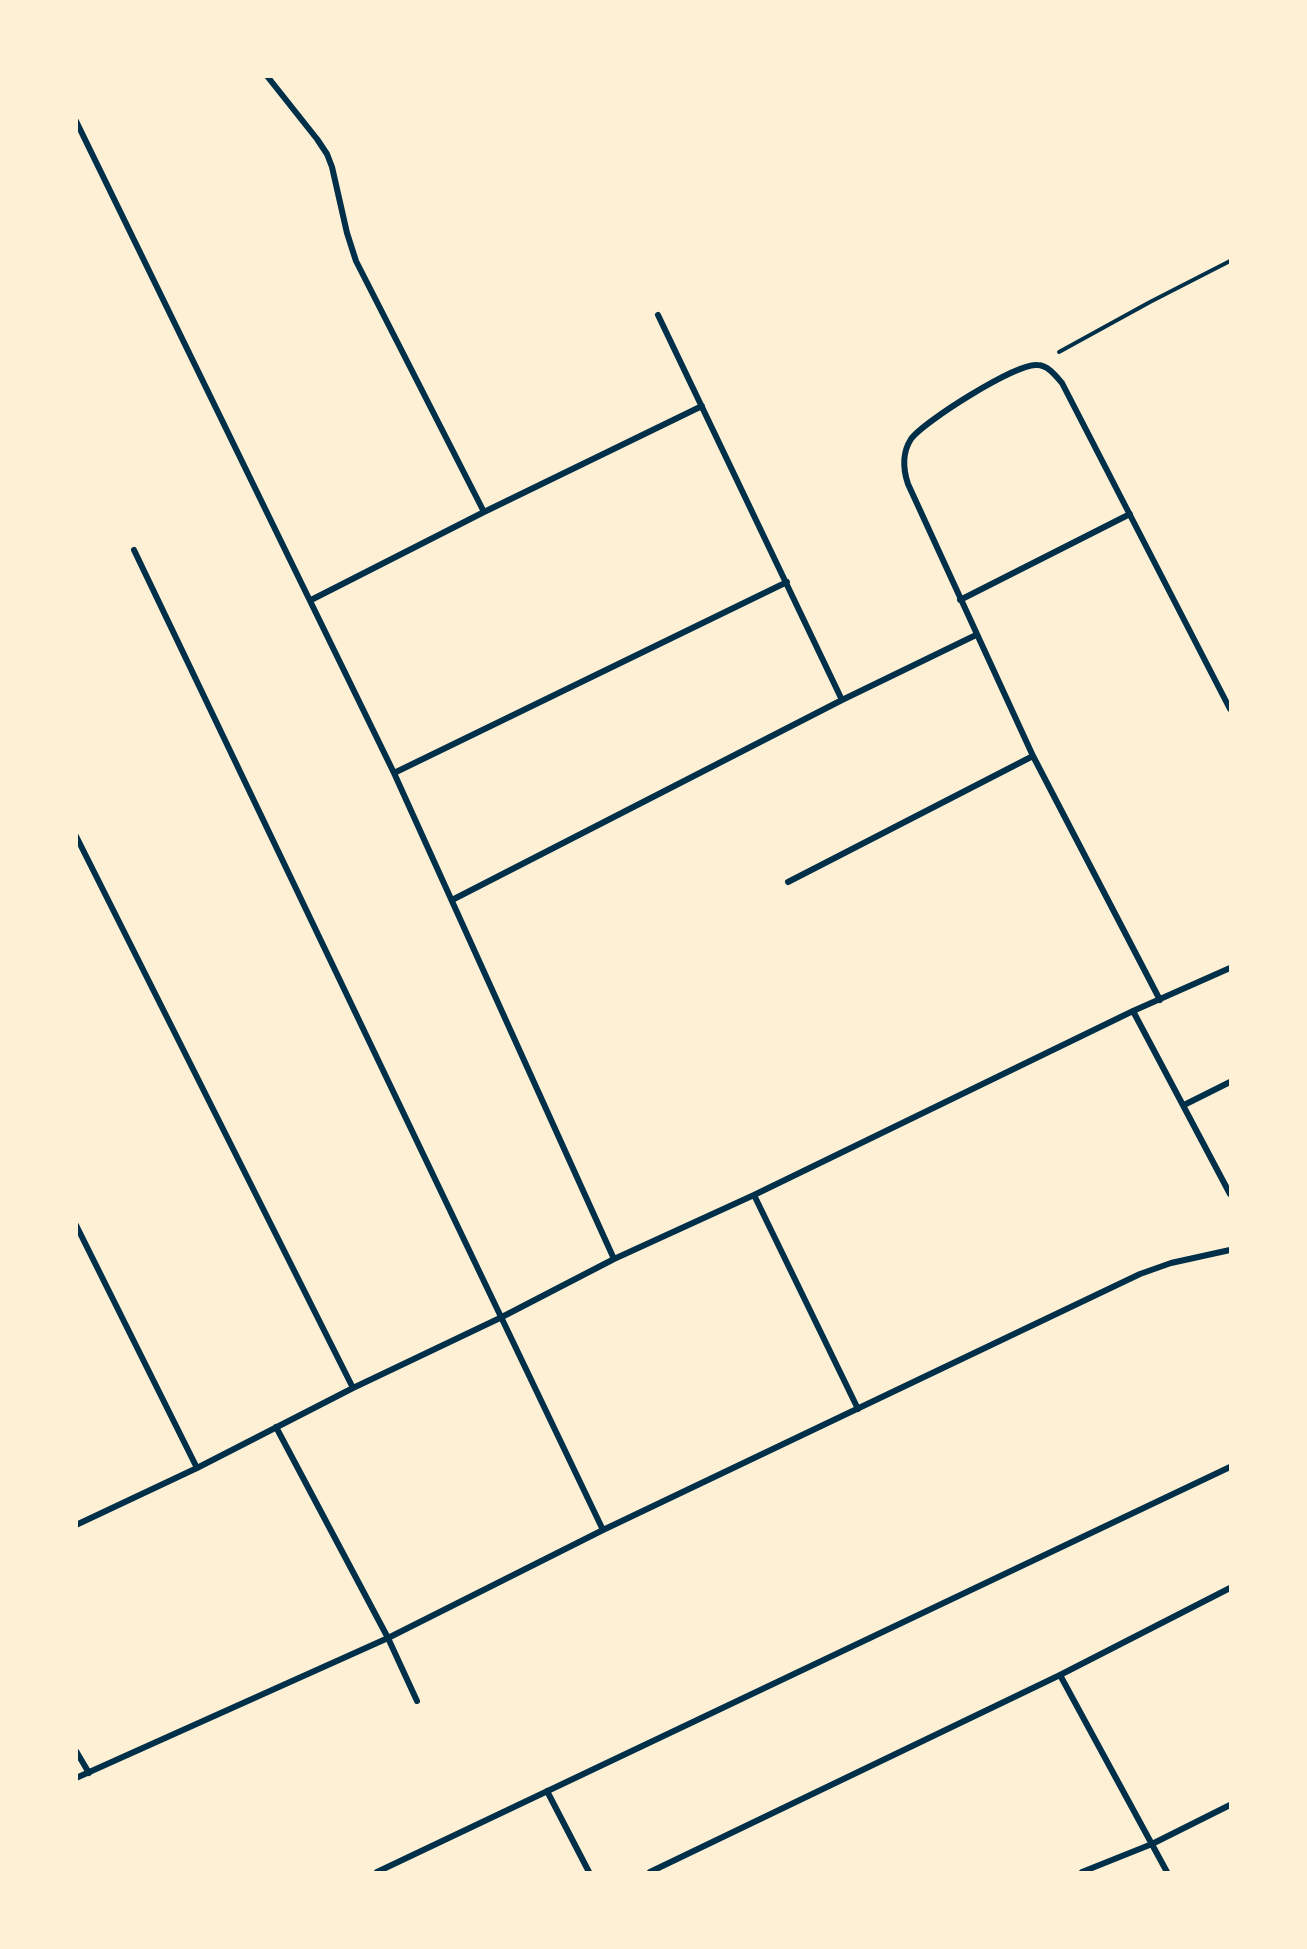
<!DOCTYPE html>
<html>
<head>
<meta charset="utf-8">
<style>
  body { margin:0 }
  #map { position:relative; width:1307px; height:1949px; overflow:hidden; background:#fdf0d5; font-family:"PT Sans",sans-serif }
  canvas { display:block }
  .frame { position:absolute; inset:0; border:78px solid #fdf0d5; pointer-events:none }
</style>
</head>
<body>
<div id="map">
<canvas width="1307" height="1949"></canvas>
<div class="frame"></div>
</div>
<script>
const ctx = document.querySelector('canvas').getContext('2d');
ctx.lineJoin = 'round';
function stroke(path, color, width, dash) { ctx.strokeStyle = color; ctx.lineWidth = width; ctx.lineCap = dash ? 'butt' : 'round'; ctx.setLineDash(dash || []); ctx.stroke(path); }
stroke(new Path2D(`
  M1059,352l91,-50 80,-41`), '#003049', 4);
stroke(new Path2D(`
  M267,76l50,63 10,15 5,13 15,66 9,28 128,251
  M76,121l318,652 220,486
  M658,315l184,385
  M134,550l469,980
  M311,600l173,-88 218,-106
  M960,600l170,-86
  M394,773l393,-191
  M76,836l277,552
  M788,882l245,-126
  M452,900l390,-200 134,-65
  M1160,1000l-127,-244 -125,-272c-5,-15 -6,-31 3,-45 12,-17 105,-76 126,-74 11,0 19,11 25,18l168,326
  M1133,1011l97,183
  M1184,1105l46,-23
  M754,1195l104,214
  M76,1225l121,243
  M276,1427l112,211 29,63
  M76,1525l121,-57 156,-80 147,-70 114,-59 140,-64 379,-184 97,-43
  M1060,1675l107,197
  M76,1751l13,22
  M76,1778l312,-140 215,-108 537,-256 31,-11 59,-13
  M547,1791l42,81
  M377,1872l853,-405
  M650,1872l410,-197 170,-87
  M1082,1872l70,-28 78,-39`), '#003049', 6);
</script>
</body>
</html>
